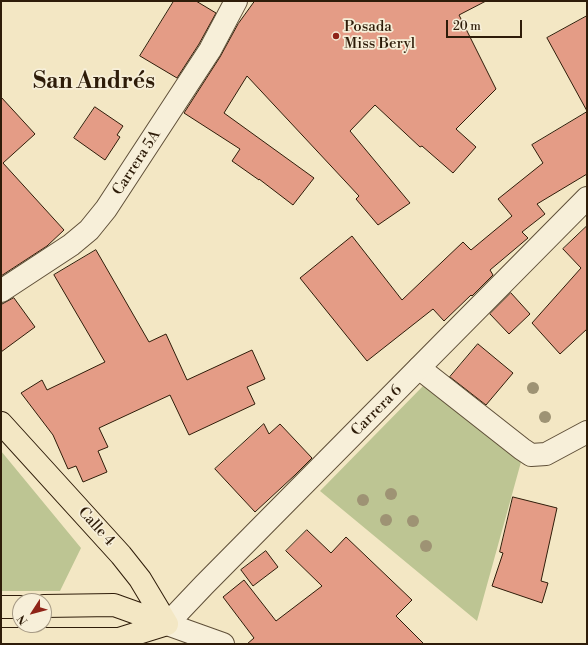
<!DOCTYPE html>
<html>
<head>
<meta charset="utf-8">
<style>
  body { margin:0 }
  #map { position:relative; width:588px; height:645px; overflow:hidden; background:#f3e7c4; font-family:"Libre Bodoni",serif }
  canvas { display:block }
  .frame { position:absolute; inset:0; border:2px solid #2e1c09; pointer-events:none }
  .north { position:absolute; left:12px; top:593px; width:40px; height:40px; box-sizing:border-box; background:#f7efd9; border:1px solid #a79b86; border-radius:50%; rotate:234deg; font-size:11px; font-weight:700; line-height:16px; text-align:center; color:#2e1c09 }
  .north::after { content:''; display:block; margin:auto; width:14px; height:18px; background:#8f2418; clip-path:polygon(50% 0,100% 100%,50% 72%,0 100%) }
  .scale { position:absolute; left:446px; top:20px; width:76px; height:18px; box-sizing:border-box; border:2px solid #2e1c09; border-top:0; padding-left:5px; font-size:12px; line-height:14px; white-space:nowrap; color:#2e1c09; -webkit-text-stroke:3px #f7efd9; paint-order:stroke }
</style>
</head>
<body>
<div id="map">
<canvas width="588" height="645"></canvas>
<div class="frame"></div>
<div class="north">N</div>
<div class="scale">20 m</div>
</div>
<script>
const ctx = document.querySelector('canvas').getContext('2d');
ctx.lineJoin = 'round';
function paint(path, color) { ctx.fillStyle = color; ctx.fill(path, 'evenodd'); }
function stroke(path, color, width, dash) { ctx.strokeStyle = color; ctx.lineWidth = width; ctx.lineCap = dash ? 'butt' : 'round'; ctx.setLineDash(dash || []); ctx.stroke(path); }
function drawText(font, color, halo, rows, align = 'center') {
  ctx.font = font + ' "Libre Bodoni",serif'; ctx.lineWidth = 3.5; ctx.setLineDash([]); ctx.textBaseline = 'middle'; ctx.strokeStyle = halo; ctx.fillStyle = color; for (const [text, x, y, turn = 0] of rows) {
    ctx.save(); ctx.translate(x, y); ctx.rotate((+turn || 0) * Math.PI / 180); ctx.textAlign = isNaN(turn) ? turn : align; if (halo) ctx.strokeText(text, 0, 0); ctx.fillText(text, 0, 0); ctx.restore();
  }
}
paint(new Path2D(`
  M423,386l98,76 -44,159 -157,-130z
  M1,451l80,97 -21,43h-59z`), '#bdc593');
const building = new Path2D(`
  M174,1h22l20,12 -17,31 -22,34 -37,-22z
  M255,1h231l-27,14 37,74 -40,40 20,18 -23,26 -31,-27 -2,1 -45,-42 -25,26 60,72 -32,22 -22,-26 3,-3 -112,-120 -23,37 90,65 -21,27 -34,-26v1l-27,-19 8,-12 -56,-36 36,-56 18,-33z
  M587,16v95l-40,-73z
  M1,97l34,37 -32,29 61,67 -17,16 -46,30z
  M95,107l28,19 -6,9 3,2 -15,23 -31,-22z
  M587,112v62l-50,30 8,10 -23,18 6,6 -38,32 3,5 -21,21 -1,-1 -27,26 -11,-12 -66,52 -67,-83 52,-42 50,64 61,-58 8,8 41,-34 -14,-17 45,-36 -11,-18z
  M587,226v103l-27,25 -28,-31 49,-55 -18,-19z
  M96,250l53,92 17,-8 21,46 65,-30 13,29 -18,8 8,17 -66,31 -19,-40 -71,33 9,19 -10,4 9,21 -24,10 -7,-16 -8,3 -15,-34 -32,-42 21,-13 5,10 58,-28 -51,-87z
  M511,293l19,21 -21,20 -19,-20z
  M14,298l21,29 -34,25v-47z
  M478,344l35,29 -27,32 -36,-28z
  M264,424l5,10 11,-10 32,34 -17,17 -40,37 -40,-43z
  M513,497l44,11 -16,73 7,2 -6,20 -50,-17 11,-33 -3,-1z
  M307,530l24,23 15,-16 66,63 -16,16 28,28h-177l7,-6 -31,-41 21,-17 32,41 46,-35 -36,-35z
  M266,551l12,16 -25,19 -12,-16z`);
paint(building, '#e49c86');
stroke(building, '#2e1c09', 1);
const minor = new Path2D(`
  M1,291l70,-46 18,-15 17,-21 104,-159 26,-49
  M419,368l103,81 9,6 15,-1 41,-22`);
const tertiary = new Path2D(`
  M167,624l37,-39 383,-387
  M167,624l56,20`);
const primary = new Path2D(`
  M1,423l120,132 19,24 27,45
  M44,606l70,-1 53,19
  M1,607h19
  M1,639h118l48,-15`);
stroke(minor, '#5f4f38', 24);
stroke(tertiary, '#5f4f38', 24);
stroke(primary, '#2e1c09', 24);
stroke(minor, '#f7efd9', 22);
stroke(tertiary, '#f7efd9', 22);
stroke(primary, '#f3e7c4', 22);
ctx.fillStyle = '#9e9374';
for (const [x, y] of [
  [533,388],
  [545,417],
  [391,494],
  [363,500],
  [386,520],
  [413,521],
  [426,546]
]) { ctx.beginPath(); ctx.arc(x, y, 6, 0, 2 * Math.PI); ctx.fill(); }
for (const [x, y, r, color] of [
  [336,36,4,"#8f2418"]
]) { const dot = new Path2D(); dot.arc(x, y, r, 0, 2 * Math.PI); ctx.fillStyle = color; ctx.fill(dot); stroke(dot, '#f7efd9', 1.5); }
drawText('15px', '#2e1c09', '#f7efd9', [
  ["Posada",344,27],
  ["Miss Beryl",344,44]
], 'left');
drawText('15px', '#2e1c09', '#f7efd9', [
  ["Carrera 5A",137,163,-57],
  ["Carrera 6",377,411,-45],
  ["Calle 4",96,527,48]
]);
drawText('bold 23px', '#2e1c09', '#f7efd9', [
  ["San Andrés",94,82]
]);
</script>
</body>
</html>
